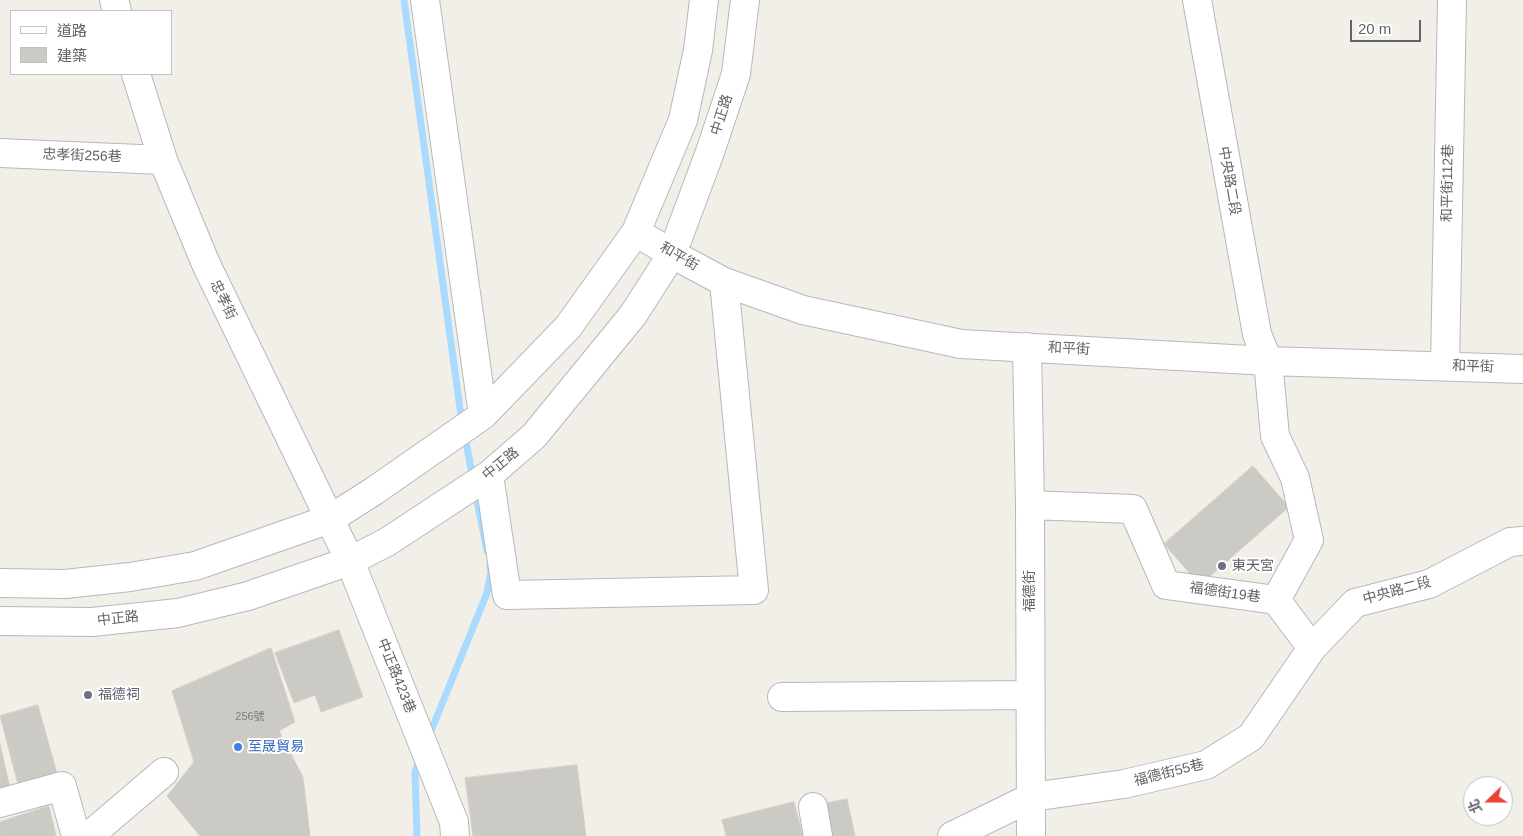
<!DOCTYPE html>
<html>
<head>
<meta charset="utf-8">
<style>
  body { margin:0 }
  #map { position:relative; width:1523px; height:836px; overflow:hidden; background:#f1efe8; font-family:Helvetica,"Noto Sans TC",sans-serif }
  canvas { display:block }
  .legend { position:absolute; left:10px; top:10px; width:162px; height:65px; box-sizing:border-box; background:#fff; border:1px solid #bfc1c3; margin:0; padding:6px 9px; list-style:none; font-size:15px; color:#5f6368 }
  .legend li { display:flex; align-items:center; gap:10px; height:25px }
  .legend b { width:25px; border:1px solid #bfc1c3 }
  .north { position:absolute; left:1463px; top:776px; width:50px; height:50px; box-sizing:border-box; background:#fff; border:1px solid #bfc1c3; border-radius:50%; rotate:248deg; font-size:14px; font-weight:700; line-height:20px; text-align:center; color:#5f6368 }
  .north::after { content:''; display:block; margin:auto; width:18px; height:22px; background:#ea4335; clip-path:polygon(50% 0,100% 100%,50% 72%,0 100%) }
  .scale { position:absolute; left:1350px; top:20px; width:71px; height:22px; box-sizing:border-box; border:2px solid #5f6368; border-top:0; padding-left:6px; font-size:15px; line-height:18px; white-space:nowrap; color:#5f6368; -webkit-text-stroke:4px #fff; paint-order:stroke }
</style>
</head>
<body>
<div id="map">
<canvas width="1523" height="836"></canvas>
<ul class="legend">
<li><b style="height:6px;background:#fff"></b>道路</li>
<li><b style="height:14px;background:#cccac5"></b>建築</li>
</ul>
<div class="north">北</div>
<div class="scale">20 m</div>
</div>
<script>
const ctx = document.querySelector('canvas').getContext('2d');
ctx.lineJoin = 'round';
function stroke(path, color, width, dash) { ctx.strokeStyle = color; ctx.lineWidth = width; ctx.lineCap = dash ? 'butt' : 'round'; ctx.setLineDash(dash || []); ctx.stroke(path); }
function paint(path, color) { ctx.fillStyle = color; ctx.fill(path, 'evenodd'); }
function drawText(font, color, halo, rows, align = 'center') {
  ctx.font = font + ' Helvetica,"Noto Sans TC",sans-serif'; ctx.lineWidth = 4; ctx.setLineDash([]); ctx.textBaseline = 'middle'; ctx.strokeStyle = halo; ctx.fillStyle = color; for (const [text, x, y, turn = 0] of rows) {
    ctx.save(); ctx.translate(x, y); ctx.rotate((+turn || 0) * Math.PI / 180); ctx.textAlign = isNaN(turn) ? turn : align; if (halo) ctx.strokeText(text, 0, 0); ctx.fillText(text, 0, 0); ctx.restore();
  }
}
stroke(new Path2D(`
  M404,0l58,423
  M465,436l8,44
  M475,490l12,61
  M429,736l58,-143 4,-22 -1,-5
  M417,836l-2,-64 5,-14`), '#aadaff', 7);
const building = new Path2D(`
  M1253,466l36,41 -89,78 -36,-41z
  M339,630l24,67 -42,15 -6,-17 -21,8 -19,-50z
  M271,648l24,74 -16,9 24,46 7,59h-110l-33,-40 27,-34 -22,-71z
  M38,705l21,76 -39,11 -20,-76z
  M0,744l12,53 -12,4z
  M577,765l9,71h-113l-8,-58z
  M847,799l8,37h-35l-7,-30z
  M794,802l9,34h-77l-4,-16z
  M49,806l7,30h-56v-14z`);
paint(building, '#cccac5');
stroke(building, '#d6d1c6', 1);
const minor = new Path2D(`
  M114,0l3,11
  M425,0l58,415
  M136,74l27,86 43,104 144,297 104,261 1,14
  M0,153l163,7
  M636,232l36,22 52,28 79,28 158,34 307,17 255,8
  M1027,347l3,158 1,331
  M1445,365l7,-365
  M489,475l18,120 247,-5 -30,-308
  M1030,505l103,4 33,76 110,15 33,-60 -14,-62 -20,-42 -7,-75 -11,-27 -60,-334
  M0,583l65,1 65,-7 65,-11 135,-47 44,-28 109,-76 85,-88 68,-95 47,-112 15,-70 6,-50
  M1276,600l36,48
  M0,621l92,1 86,-9 70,-17 102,-35 37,-19 102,-67 45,-39 99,-121 39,-61 38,-102 26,-78 9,-74
  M782,697l248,-2
  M0,803l62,-17 14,50
  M813,807l5,29
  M89,836l75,-64
  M952,836l80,-39 92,-13 82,-19 45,-28 61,-89 43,-45 74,-19 81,-42 13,-1`);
stroke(minor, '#b5b8bc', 30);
stroke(minor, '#fff', 28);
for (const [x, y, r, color] of [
  [1222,566,5,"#6b7280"],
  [88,695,5,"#6b7280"],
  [238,747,5,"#3f7fe0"]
]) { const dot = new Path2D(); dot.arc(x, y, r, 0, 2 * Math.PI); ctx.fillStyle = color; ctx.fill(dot); stroke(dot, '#fff', 2); }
drawText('11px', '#7a7d7f', null, [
  ["256號",250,717]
]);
drawText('14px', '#5f6368', '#fff', [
  ["中正路",722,115,-72],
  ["忠孝街256巷",82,156,2],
  ["中央路二段",1229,181,80],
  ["和平街112巷",1448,183,-89],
  ["和平街",679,257,30],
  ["忠孝街",223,300,64],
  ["和平街",1069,349,3],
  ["和平街",1473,367,2],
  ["中正路",501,464,-39],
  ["福德街",1030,591,-90],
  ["中央路二段",1397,591,-15],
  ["福德街19巷",1225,593,8],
  ["中正路",118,619,-6],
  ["中正路423巷",396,676,68],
  ["福德街55巷",1169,773,-14]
]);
drawText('14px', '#5b616d', '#fff', [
  ["東天宮",1232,566],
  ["福德祠",98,695]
], 'left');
drawText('14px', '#366cbe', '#fff', [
  ["至晟貿易",248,747]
], 'left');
</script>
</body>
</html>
